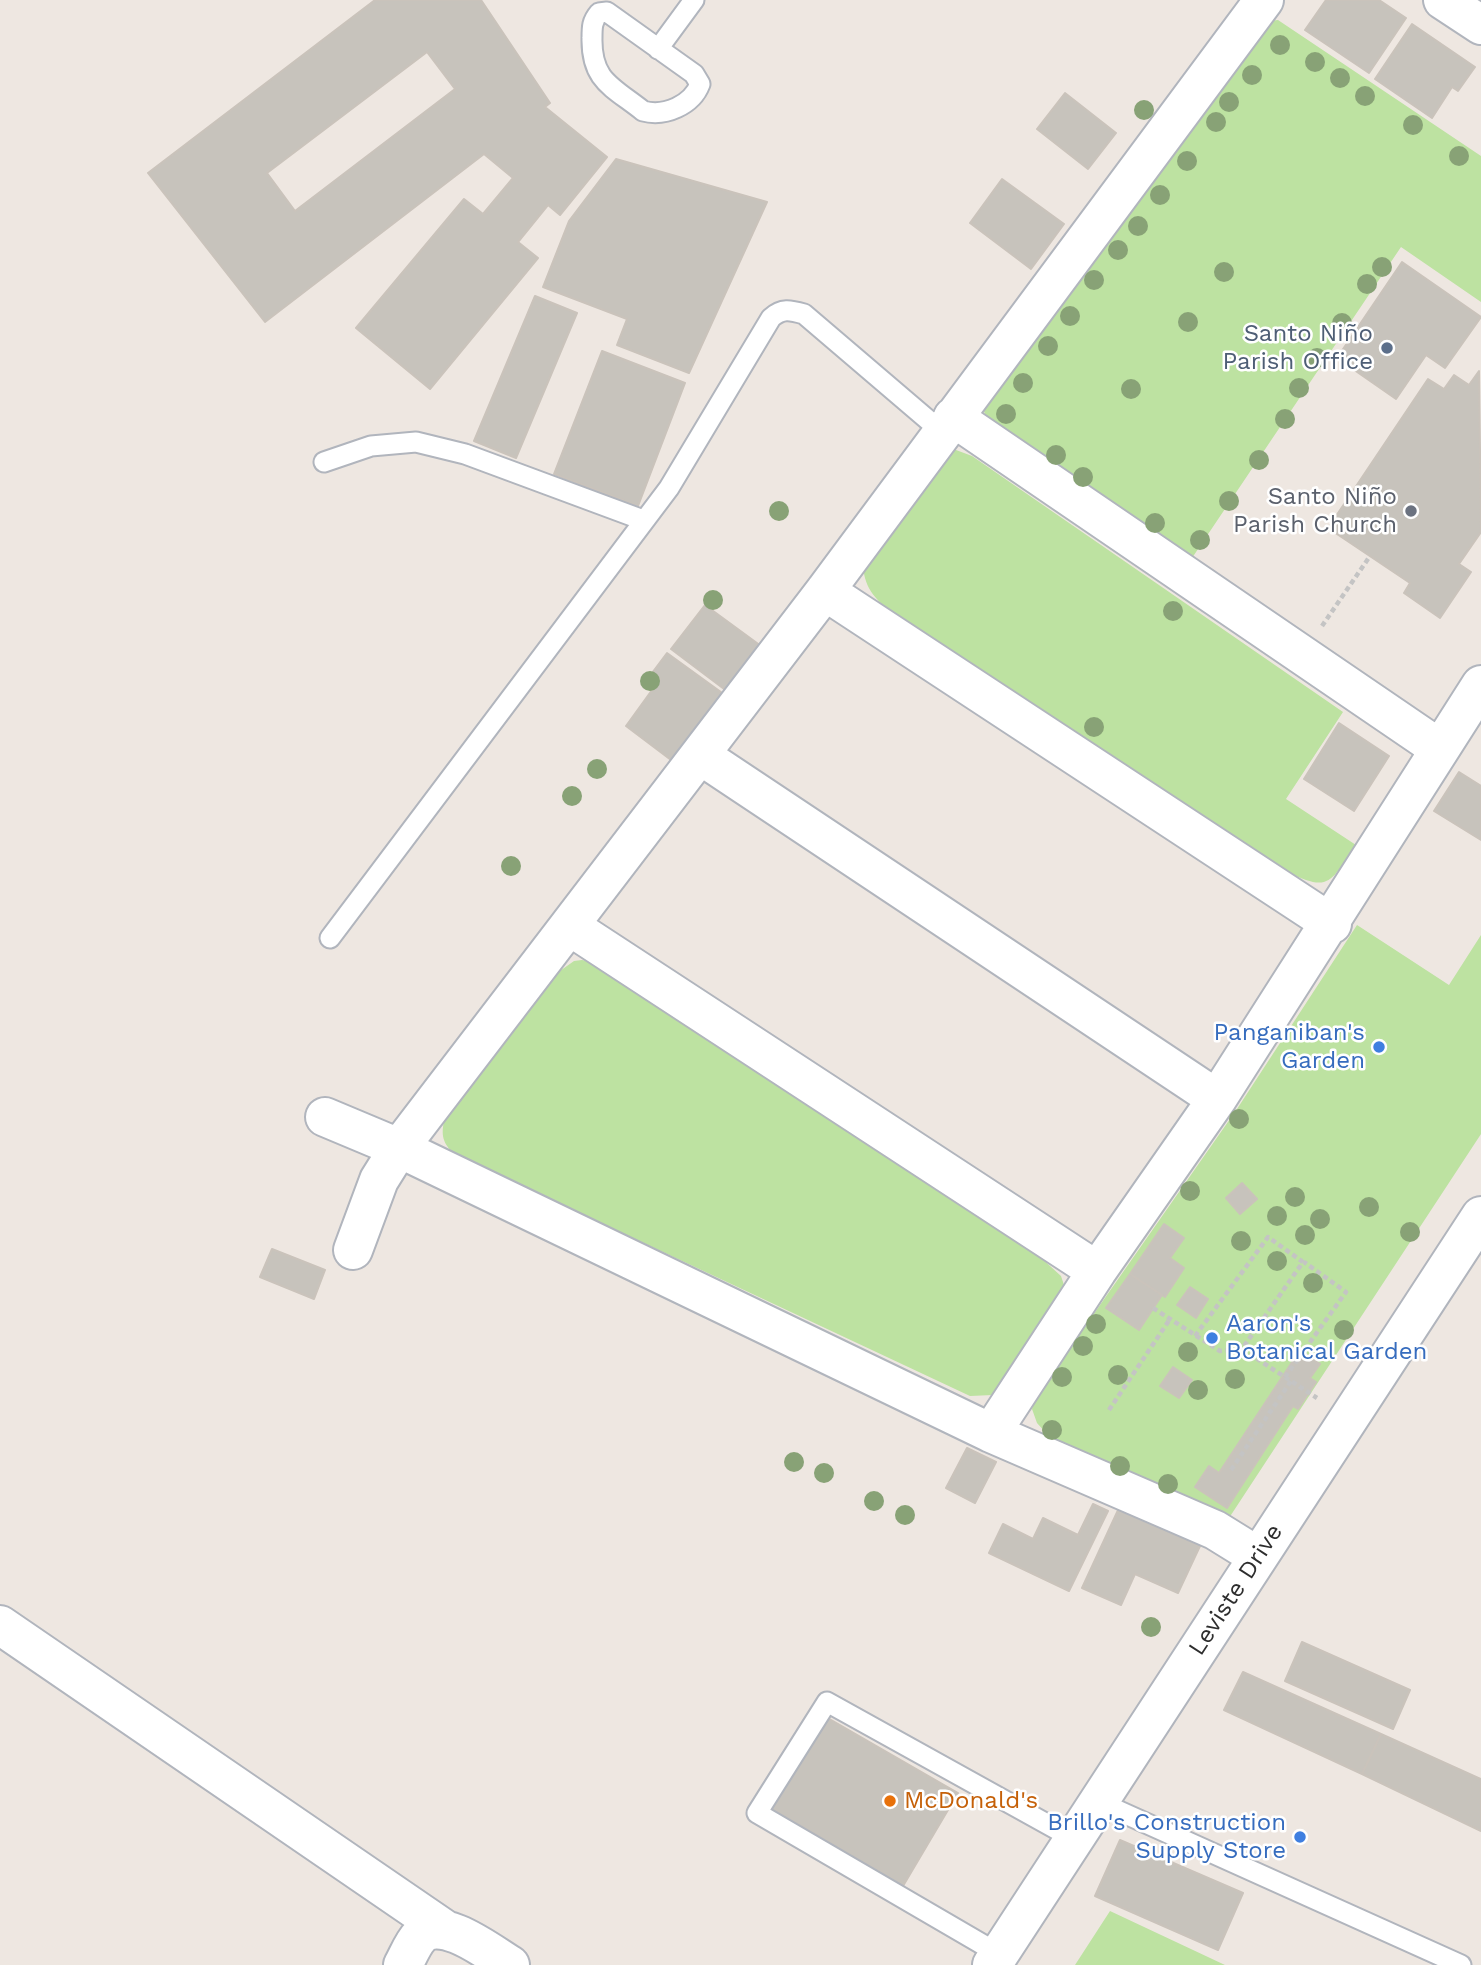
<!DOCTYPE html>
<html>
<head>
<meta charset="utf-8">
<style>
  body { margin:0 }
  canvas { display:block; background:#eee7e1 }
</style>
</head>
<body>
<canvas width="1481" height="1965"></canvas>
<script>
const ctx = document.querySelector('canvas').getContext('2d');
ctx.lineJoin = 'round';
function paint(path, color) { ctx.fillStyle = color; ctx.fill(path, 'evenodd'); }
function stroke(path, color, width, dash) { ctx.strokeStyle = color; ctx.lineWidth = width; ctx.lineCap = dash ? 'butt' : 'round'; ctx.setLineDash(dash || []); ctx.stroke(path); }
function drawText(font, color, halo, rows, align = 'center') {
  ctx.font = font + ' "Work Sans",sans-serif'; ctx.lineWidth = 5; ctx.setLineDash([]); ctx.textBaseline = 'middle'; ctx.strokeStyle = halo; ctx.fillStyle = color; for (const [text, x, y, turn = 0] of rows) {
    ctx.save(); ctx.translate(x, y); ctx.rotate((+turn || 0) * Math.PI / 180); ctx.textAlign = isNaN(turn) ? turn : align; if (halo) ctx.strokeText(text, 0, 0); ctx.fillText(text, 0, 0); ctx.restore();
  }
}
paint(new Path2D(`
  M1278,20l203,136v146l-80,-55 -211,314 -201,-137 -6,-15 286,-388z
  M956,450l16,6 371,256 -57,87 70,46c-25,35 -25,49 -68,27l-395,-258c-19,-16 -30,-27 -30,-53l80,-110z
  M1357,925l92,60 32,-50v199l-252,384 -158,-69 -25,-16 -9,-10 -5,-14 3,-11 202,-289z
  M582,960l10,2 446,293 23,21 4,12 -72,107 -23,1 -516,-242c-11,-11 -13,-18 -10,-33l113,-148 17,-12z
  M1110,1911l115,54h-150z`), '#bde2a1');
const building = new Path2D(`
  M375,0h106l69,103 -5,4 62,50 -47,58 -12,-10 -30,37 20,16 -108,131 -74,-61 108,-129 19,15 30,-36 -29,-24 -219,168 -117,-149zM427,52l28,37 -160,122 -28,-38z
  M1326,0h53l27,18 -37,55 -64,-43z
  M1412,24l63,43 -17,24 -6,-4 -20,31 -57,-39z
  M1065,93l51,40 -28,36 -51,-40z
  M616,159l151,43 -78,171 -72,-28 10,-26 -84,-32 26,-66z
  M1002,179l62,45 -33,45 -61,-46z
  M1402,262l79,55 -36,51 -19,-13 -30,44 -59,-41z
  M535,296l42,17 -61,145 -42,-17z
  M602,351l83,32 -47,123 -84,-32z
  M1479,371l2,161 -22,32 12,8 -31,46 -36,-25 6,-10 -82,-55 100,-149 16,10 10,-14 15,10z
  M705,605l56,41 -33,46 -57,-43z
  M667,653l58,42 -50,68 -49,-37 34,-47 -8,-6z
  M1339,723l50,33 -35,55 -50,-32z
  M1459,772l22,14v54l-47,-29z
  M1242,1183l15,16 -17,15 -14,-16z
  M1164,1224l20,14 -14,20 14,10 -19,29 -35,-23z
  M272,1249l53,21 -11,29 -54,-22z
  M1130,1274l32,21 -23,35 -33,-22z
  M1190,1287l18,12 -12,19 -19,-13z
  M1300,1350l20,14 -10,14 6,4 -18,27 -5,-3 -66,102 -32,-21 14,-21 10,7z
  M1173,1367l19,13 -13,18 -19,-12z
  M967,1448l29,14 -21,41 -29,-15z
  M1093,1504l15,7 -39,80 -80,-38 14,-29 30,15 10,-21 35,17z
  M1119,1508l81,38 -22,47 -43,-19 -14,31 -39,-17z
  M1302,1642l108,48 -17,39 -108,-48z
  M1243,1672l138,62 -19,40 -138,-64z
  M826,1717l132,76 -55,93 -131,-77z
  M1381,1734l100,45v52l-119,-57z
  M1120,1840l123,53 -25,57 -123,-54z`);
paint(building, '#c7c3bc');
stroke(building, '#cac3bb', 2);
const lane = new Path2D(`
  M607,12l87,62 6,10c-8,21 -35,33 -57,27 -30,-24 -52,-30 -51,-73 0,-11 0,-17 7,-25z
  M658,49l36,-49
  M324,462l47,-16 45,-4 49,12 178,66
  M330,938l339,-450 102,-170c11,-10 19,-8 33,-4l137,117
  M1099,1802l362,163
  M999,1954l-242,-141 70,-111 247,137`);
const street = new Path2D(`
  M1443,0l38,25
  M953,417l487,332
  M825,591l507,333
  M700,755l517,344
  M571,927l526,344
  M325,1117l74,31 -20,32 -26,70
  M991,1433l106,-162 120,-172 264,-414
  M1257,1556l-42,-26 -224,-97 -592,-285 426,-557 439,-591
  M0,1625l444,304
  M403,1965c5,-9 10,-22 17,-29 21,-22 70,17 90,29`);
const secondary = new Path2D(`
  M992,1965l489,-749`);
stroke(lane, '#b1b5bd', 23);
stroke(street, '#b1b5bd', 42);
stroke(secondary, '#b1b5bd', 42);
stroke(new Path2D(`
  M1322,626l48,-70
  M1153,1308l67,43 22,-2 75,49
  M1195,1336l73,-99 35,25 -61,87
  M1285,1377l61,-85 -42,-30
  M1109,1410l61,-91
  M1231,1470l60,-89`), '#c4c4c4', 4.5, [5, 3.5]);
stroke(lane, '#fff', 19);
stroke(street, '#fff', 38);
stroke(secondary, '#fff', 38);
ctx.fillStyle = '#88a276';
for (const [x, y] of [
  [1280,45],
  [1315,62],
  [1252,75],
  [1340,78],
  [1365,96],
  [1229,102],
  [1144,110],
  [1216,122],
  [1413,125],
  [1459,156],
  [1187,161],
  [1160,195],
  [1138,226],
  [1118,250],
  [1382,267],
  [1224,272],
  [1094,280],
  [1367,284],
  [1070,316],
  [1188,322],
  [1342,323],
  [1048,346],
  [1317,358],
  [1023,383],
  [1299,388],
  [1131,389],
  [1006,414],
  [1285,419],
  [1056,455],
  [1259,460],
  [1083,477],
  [1229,501],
  [779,511],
  [1155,523],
  [1200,540],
  [713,600],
  [1173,611],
  [650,681],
  [1094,727],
  [597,769],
  [572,796],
  [511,866],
  [1239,1119],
  [1190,1191],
  [1295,1197],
  [1369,1207],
  [1277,1216],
  [1320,1219],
  [1410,1232],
  [1305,1235],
  [1241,1241],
  [1277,1261],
  [1313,1283],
  [1096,1324],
  [1344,1330],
  [1083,1346],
  [1188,1352],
  [1118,1375],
  [1062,1377],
  [1235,1379],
  [1198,1390],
  [1052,1430],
  [794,1462],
  [1120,1466],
  [824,1473],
  [1168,1484],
  [874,1501],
  [905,1515],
  [1151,1627]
]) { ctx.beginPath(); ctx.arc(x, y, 10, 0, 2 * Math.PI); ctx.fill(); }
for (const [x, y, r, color] of [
  [1387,348,7,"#5c6f8a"],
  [1411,511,7,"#6b7280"],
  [1379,1047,7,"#3f7fe0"],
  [1212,1338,7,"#3f7fe0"],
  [890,1801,7,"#e8710a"],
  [1300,1837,7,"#3f7fe0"]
]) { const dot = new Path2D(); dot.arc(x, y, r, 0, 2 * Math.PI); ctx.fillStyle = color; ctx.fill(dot); stroke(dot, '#fff', 2.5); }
drawText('24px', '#4e5e75', '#fff', [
  ["Santo Niño",1373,334],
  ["Parish Office",1373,362]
], 'right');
drawText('24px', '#5b616d', '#fff', [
  ["Santo Niño",1397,497],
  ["Parish Church",1397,525]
], 'right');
drawText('24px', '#366cbe', '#fff', [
  ["Panganiban's",1365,1033],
  ["Garden",1365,1061],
  ["Aaron's",1226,1324,"left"],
  ["Botanical Garden",1226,1352,"left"],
  ["Brillo's Construction",1286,1823],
  ["Supply Store",1286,1851]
], 'right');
drawText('24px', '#2e2e2e', '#fff', [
  ["Leviste Drive",1236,1590,-57]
]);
drawText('24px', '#c56008', '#fff', [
  ["McDonald's",904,1801]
], 'left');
</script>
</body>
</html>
